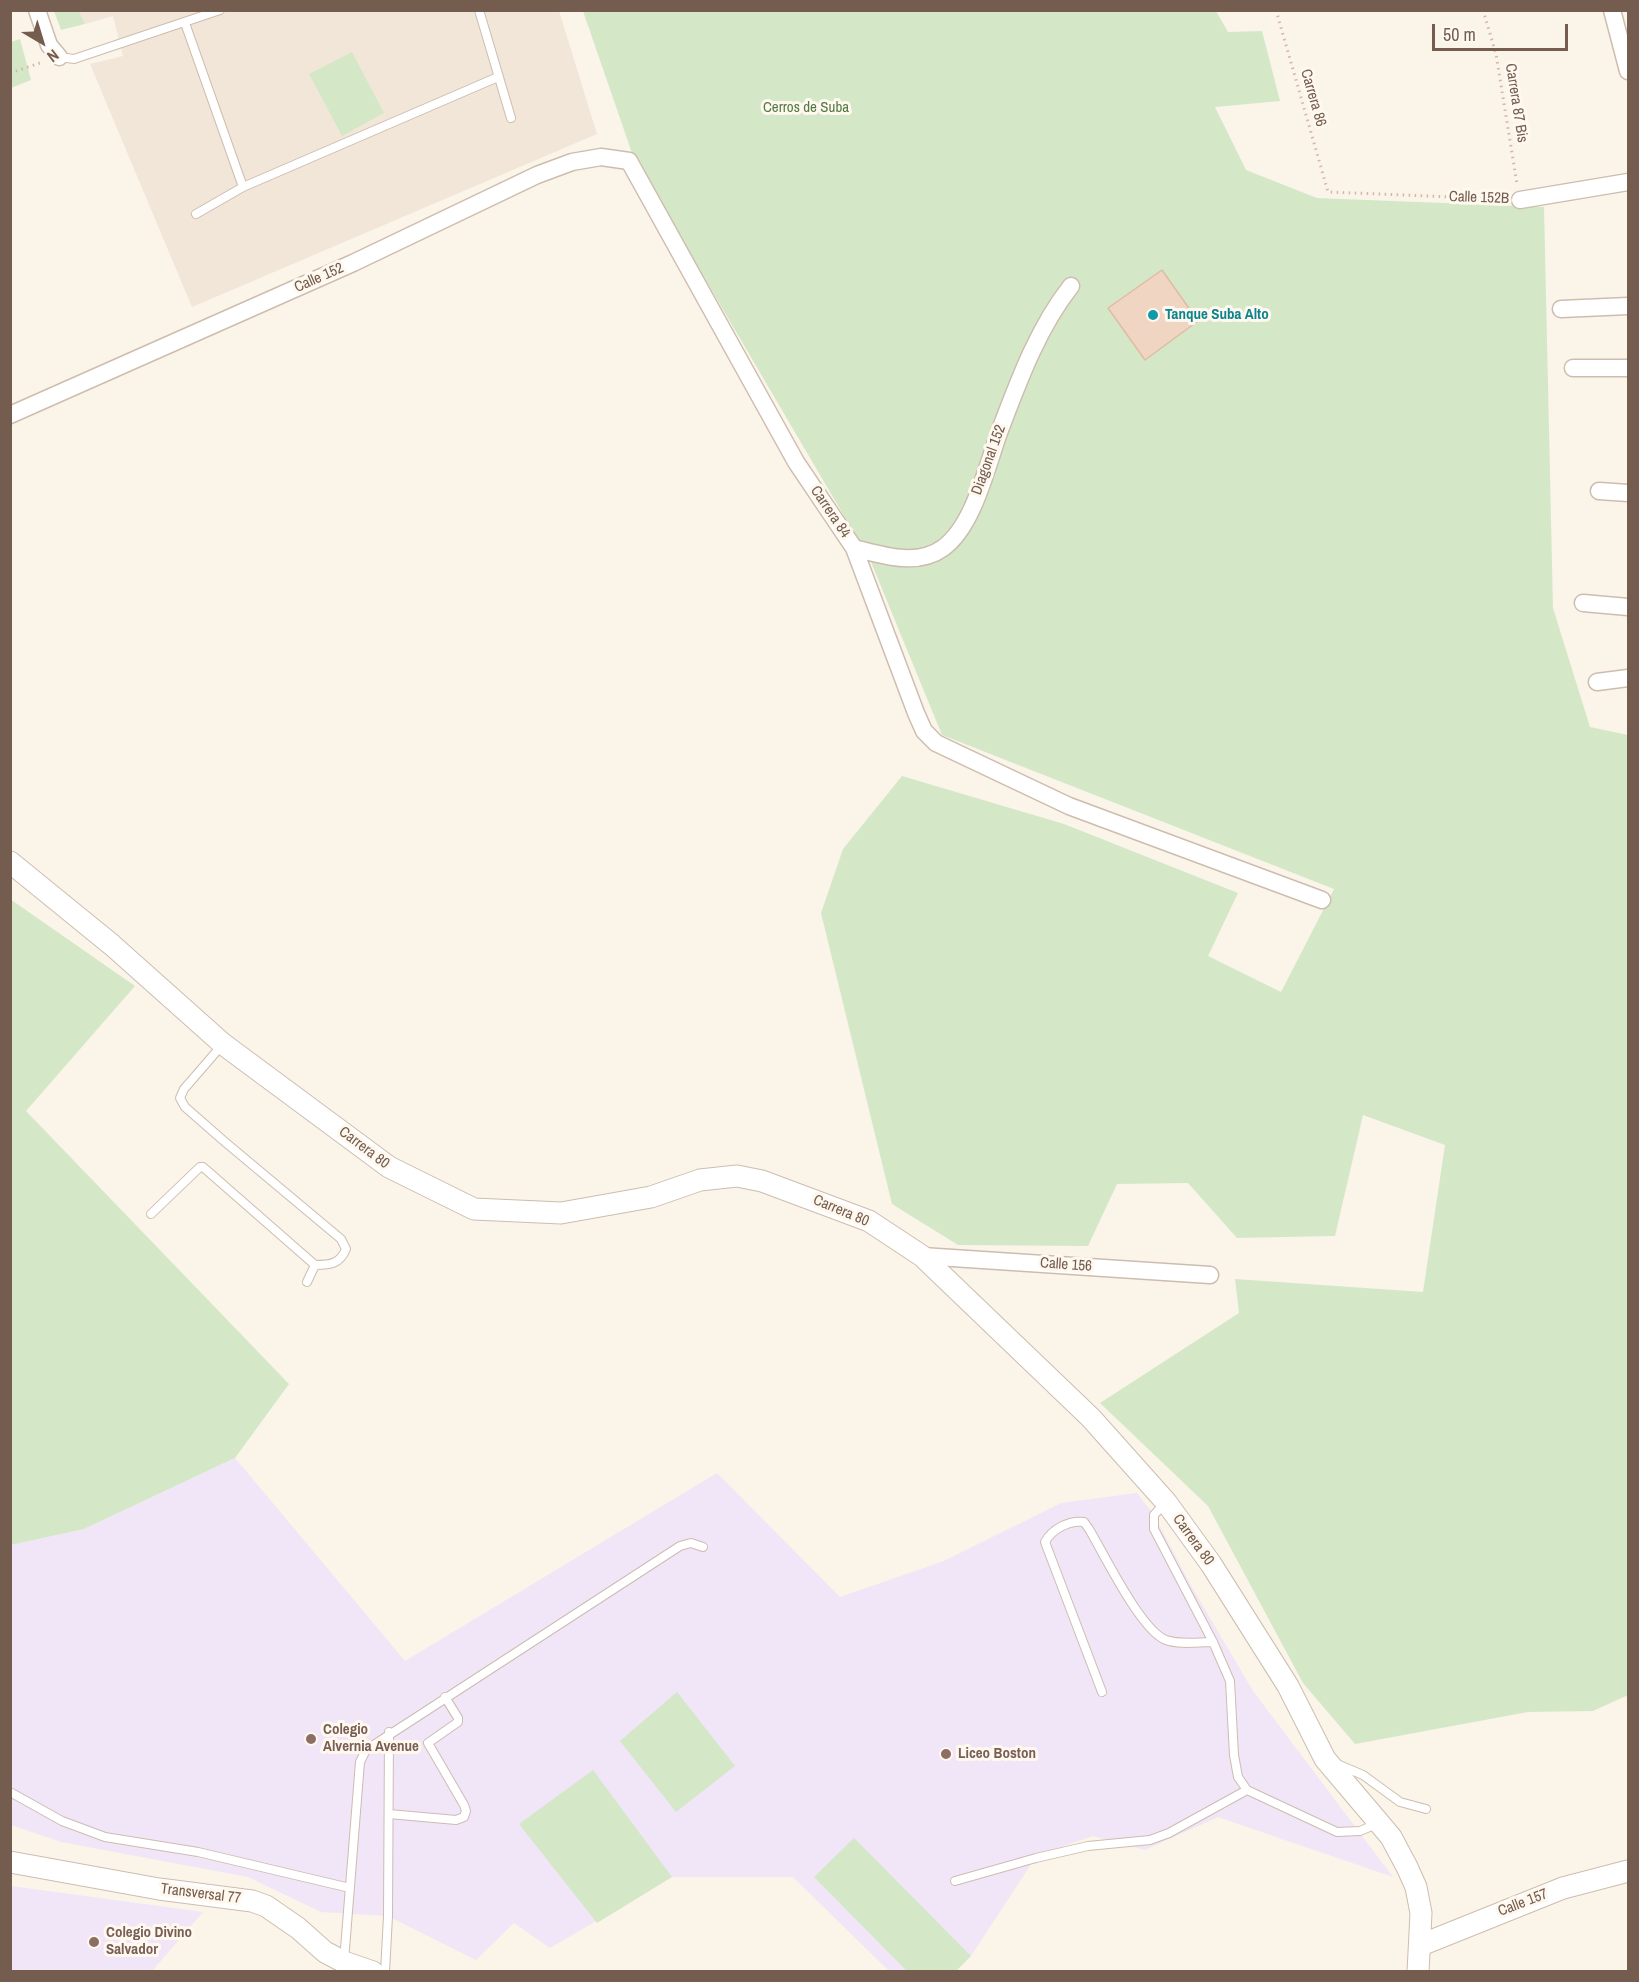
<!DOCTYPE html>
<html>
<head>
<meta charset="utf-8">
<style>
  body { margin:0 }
  #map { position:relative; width:1639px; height:1982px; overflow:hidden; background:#fbf4e9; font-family:"Archivo Narrow",sans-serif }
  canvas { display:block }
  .frame { position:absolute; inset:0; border:12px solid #745c4e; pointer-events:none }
  .north { position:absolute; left:12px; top:12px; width:60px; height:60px; -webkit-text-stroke:4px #fef8ef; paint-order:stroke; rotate:142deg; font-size:16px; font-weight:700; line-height:24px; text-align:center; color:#745c4e }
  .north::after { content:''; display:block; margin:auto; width:21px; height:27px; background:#745c4e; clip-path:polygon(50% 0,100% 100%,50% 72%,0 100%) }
  .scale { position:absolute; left:1432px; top:24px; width:136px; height:27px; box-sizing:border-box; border:3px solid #745c4e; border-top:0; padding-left:8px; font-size:18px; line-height:21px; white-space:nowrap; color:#745c4e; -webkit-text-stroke:4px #fef8ef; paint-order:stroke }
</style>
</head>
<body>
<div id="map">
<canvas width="1639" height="1982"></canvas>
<div class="frame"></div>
<div class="north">N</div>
<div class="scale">50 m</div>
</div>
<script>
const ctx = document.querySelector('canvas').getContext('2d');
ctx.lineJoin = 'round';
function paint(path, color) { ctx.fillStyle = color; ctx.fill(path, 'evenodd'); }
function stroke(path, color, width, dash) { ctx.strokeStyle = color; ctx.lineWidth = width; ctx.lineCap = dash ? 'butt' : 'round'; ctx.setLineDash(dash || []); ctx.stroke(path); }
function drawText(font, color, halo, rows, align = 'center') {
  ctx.font = font + ' "Archivo Narrow",sans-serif'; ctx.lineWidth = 6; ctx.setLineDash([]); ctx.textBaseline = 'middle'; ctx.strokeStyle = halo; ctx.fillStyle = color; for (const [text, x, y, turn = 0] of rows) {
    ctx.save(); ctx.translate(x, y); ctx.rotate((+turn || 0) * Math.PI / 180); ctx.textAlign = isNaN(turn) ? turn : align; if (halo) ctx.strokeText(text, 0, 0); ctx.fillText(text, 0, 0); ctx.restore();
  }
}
paint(new Path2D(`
  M79,11h480l38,123 -405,173 -102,-243 33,-8 -10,-40 -28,8z`), '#f2e6d8');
paint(new Path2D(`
  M235,1458l170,203 312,-188 123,124 104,-36 117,-58 76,-10 17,22 36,69 63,107 140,186 -175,-60 -73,33 -52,-14 -56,19 -66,101 -16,15h-66l-96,-94h-121l-122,71 -36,-25 -38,37 -88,-44 -67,-4 -73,-35 -187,-35 -50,-17v-280l73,-16z
  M11,1886l192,26 -51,59h-141z`), '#f1e5f8');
paint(new Path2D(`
  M54,11h25l6,13 -24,6z
  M583,11h633l12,21 34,-1 18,70 -65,6 31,63 71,28 227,9 9,401 37,119 38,8v960l-35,16 -65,1 -173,32 -52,-61 -95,-177 -108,-103 139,-90 -4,-34 188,13 22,-147 -82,-30 -28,121 -98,2 -49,-55 -71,1 -29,62 -130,-1 -66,-41 -71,-291 22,-64 59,-73 162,48 174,69 -30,63 73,36 53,-103 -392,-154 -71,-173 -238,-406z
  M20,39l11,41 -20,8v-46z
  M352,52l32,61 -42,23 -33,-62z
  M10,899l125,87 -109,125 263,273 -54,74 -151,71 -73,16z
  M677,1692l58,74 -59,46 -56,-71z
  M593,1770l79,107 -75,46 -78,-99z
  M854,1838l117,118 -15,15h-49l-93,-94z`), '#d4e8c8');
const building = new Path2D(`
  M1162,270l36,51 -53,39 -37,-52z`);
paint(building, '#efd5c2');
stroke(building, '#e0bca4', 1.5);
const service = new Path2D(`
  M479,10l32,108
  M185,23l58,164
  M59,57l15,2 146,-49
  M196,214l47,-27 255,-110
  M151,1214l49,-47h3l112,98c15,0 25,-1 31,-16l-5,-10 -116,-97 -40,-35 -5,-9 4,-9 39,-45
  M307,1282l8,-17
  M1165,1503l-11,12v14l59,113 17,39 4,74 4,22 9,13 90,42 23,-1 19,-8
  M1102,1692l-57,-150c7,-13 24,-22 39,-20l5,7c15,25 52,102 77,111 14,5 32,2 47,2
  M1337,1764l26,11 37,27 26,7
  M10,1792l52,29 43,16 93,15 152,36
  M389,1814l67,6 8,-3 2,-6 -2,-6 -36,-62 30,-21v-4l-13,-21
  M955,1881l81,-23 52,-12 62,-6 19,-7 78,-43
  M344,1961l16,-199 6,-12 314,-204 11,-3 12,4
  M385,1972l3,-56 1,-184`);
const minor = new Path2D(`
  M37,10l12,35 10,12
  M1612,10l16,61
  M1520,200l108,-18
  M1561,309l67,-3
  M1573,368h55
  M10,415l343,-152 184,-88 35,-13 29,-5 28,4 167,301 58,86 62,165 8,18 12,12 133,63 253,94
  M1599,491l29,2
  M854,548c28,7 63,19 89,0 31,-22 44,-83 57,-118 19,-50 38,-102 71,-144
  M1583,603l45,4
  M1597,682l31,-4
  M922,1256l288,19`);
const tertiary = new Path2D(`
  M10,862l102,83 111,99 166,123 85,42 87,4 90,-16 49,-17 37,-4 25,5 107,40 53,35 169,162 75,84 45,62 77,122 37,73 66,78 16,30 9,20 5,26 -3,59
  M10,1862l149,27 93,12 14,5 32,22 27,24 19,10 29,10
  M1421,1945l142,-57 65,-17`);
stroke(service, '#cdbdaf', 10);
stroke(minor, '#cdbdaf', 19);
stroke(tertiary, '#cdbdaf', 23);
stroke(new Path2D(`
  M1276,10l52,182 175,7
  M1483,10l13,44 21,130
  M10,73l33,-11`), '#d4b8a5', 3, [1.5, 4.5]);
stroke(service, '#fff', 8);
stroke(minor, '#fff', 16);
stroke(tertiary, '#fff', 21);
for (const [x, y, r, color] of [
  [1153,315,6,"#0f9aa8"],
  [311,1739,6,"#8d6e63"],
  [946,1754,6,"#8d6e63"],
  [94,1942,6,"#8d6e63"]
]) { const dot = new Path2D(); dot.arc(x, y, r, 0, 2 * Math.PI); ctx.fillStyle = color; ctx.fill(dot); stroke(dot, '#fef8ef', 2); }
drawText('15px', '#745c4e', '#fef8ef', [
  ["Carrera 86",1313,98,74],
  ["Carrera 87 Bis",1516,103,81],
  ["Calle 152B",1479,198,2],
  ["Calle 152",319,278,-24],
  ["Diagonal 152",989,460,-70],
  ["Carrera 84",830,512,56],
  ["Carrera 80",364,1148,37],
  ["Carrera 80",841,1211,23],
  ["Calle 156",1066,1265,4],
  ["Carrera 80",1193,1540,54],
  ["Transversal 77",201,1894,7],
  ["Calle 157",1523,1903,-21]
]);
drawText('15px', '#547946', '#fef8ef', [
  ["Cerros de Suba",806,108]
]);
drawText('bold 15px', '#0d838f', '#fef8ef', [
  ["Tanque Suba Alto",1165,315]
], 'left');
drawText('bold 15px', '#785e54', '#fef8ef', [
  ["Colegio",323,1730],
  ["Alvernia Avenue",323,1747],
  ["Liceo Boston",958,1754],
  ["Colegio Divino",106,1933],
  ["Salvador",106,1950]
], 'left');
</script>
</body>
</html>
